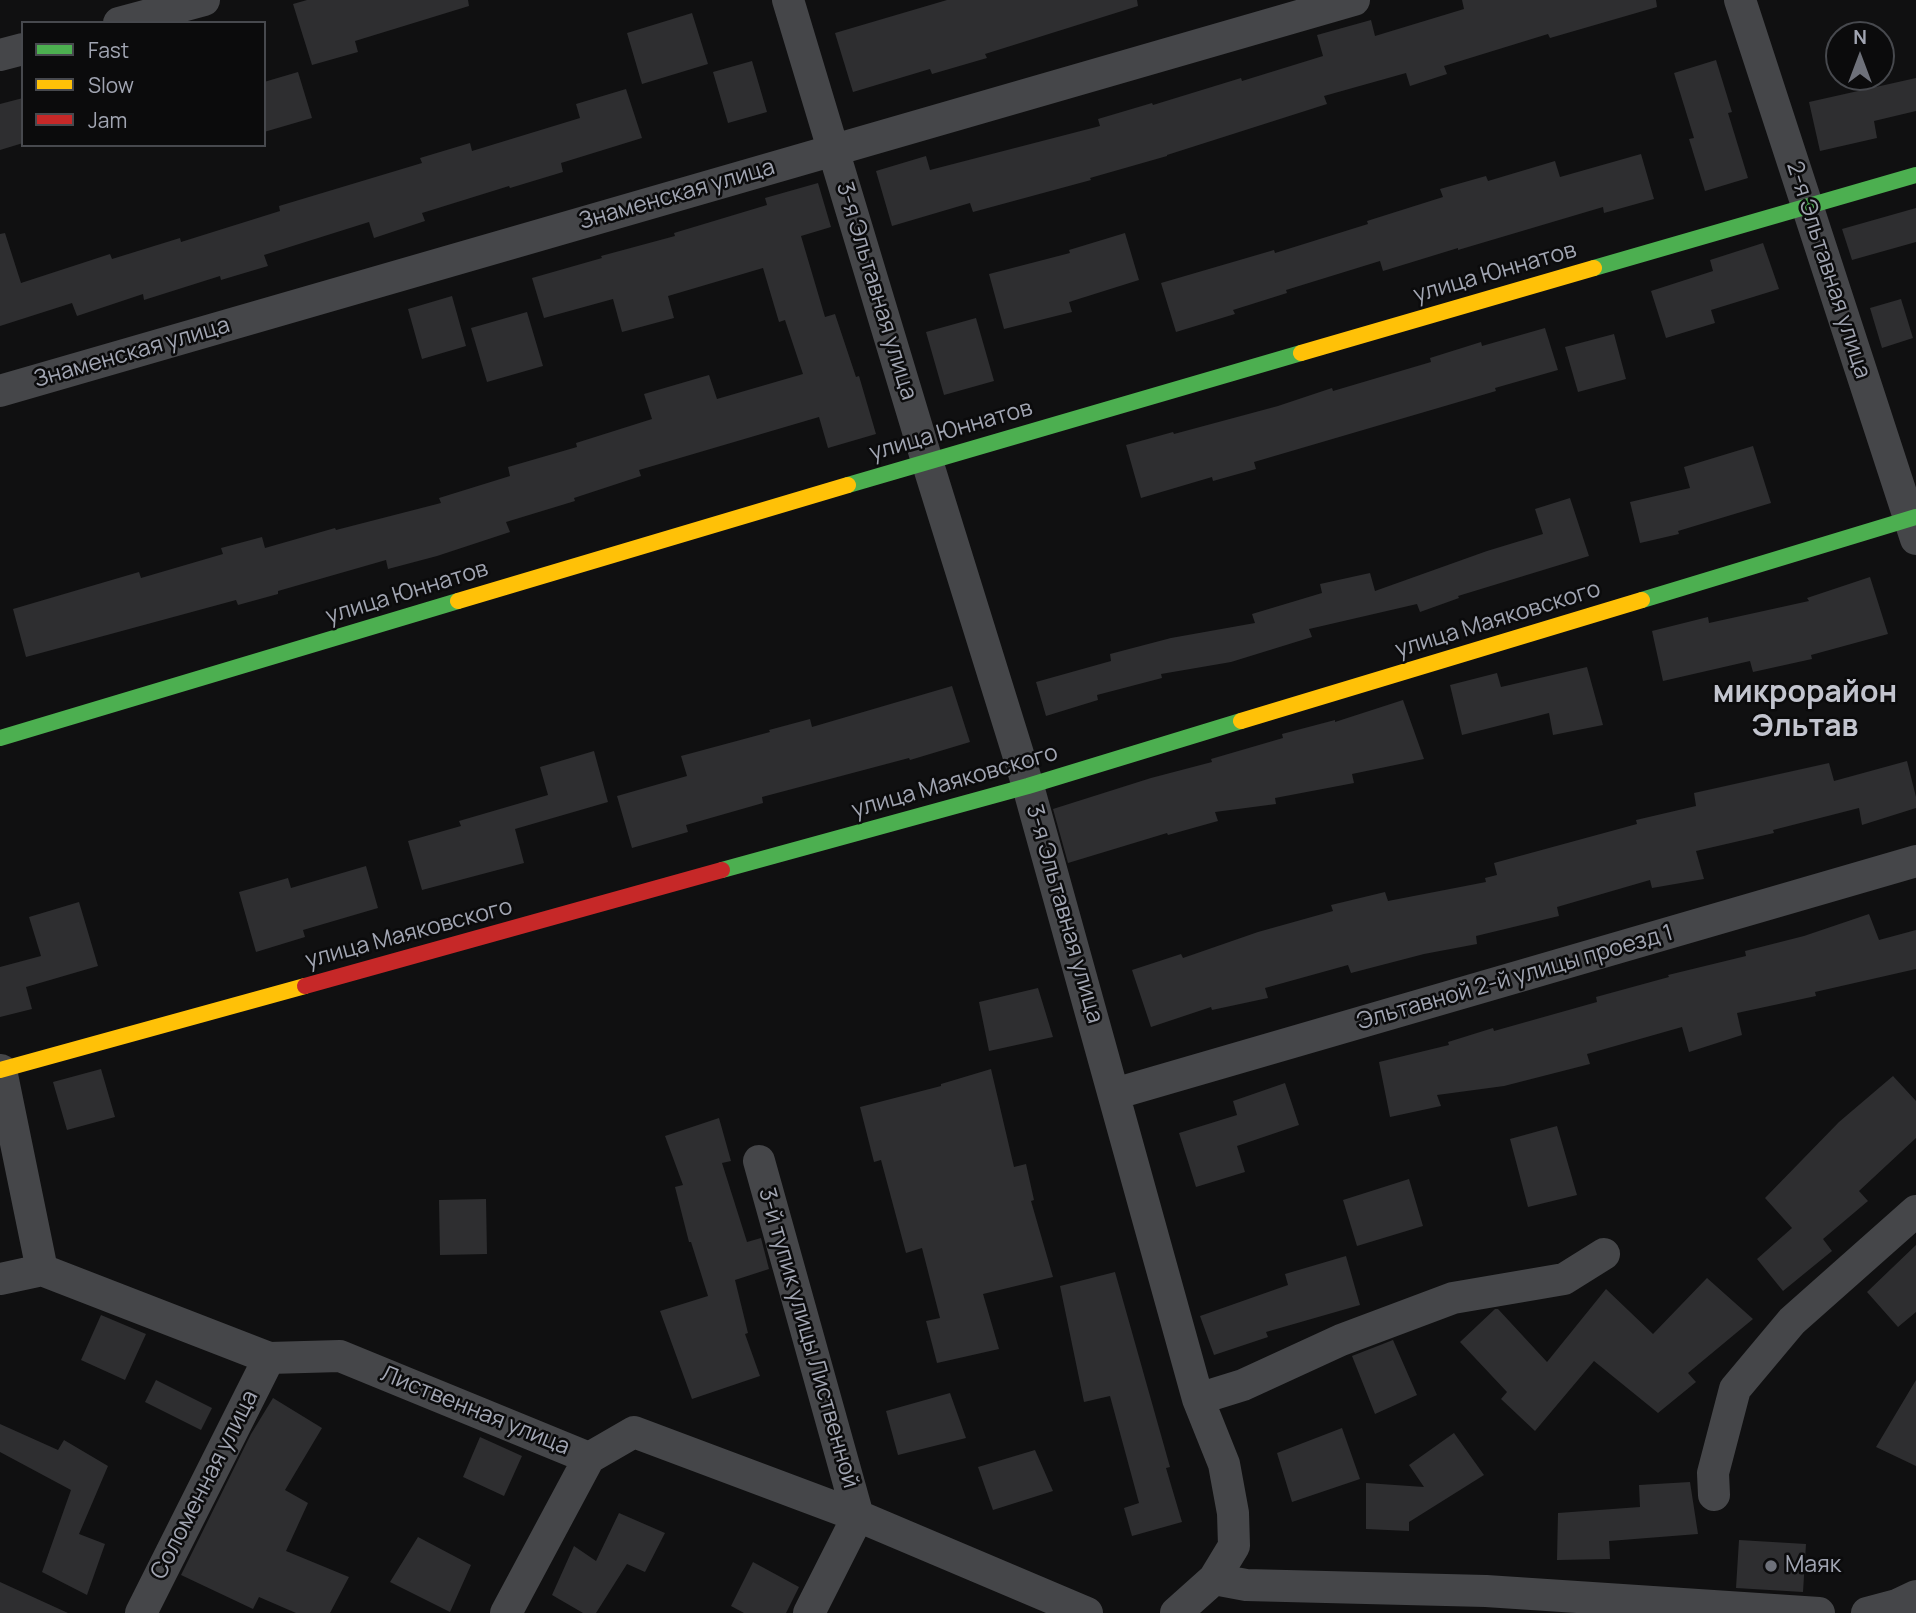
<!DOCTYPE html>
<html>
<head>
<meta charset="utf-8">
<style>
  body { margin:0 }
  #map { position:relative; width:1916px; height:1613px; overflow:hidden; background:#101011; font-family:Manrope,sans-serif }
  canvas { display:block }
  .legend { position:absolute; left:21px; top:21px; width:245px; height:126px; box-sizing:border-box; background:#0b0b0c; border:2px solid #47494e; margin:0; padding:9px 12px; list-style:none; font-size:21px; color:#a1a5b2 }
  .legend li { display:flex; align-items:center; gap:14px; height:35px }
  .legend b { width:35px; border:2px solid #47494e }
  .north { position:absolute; left:1825px; top:21px; width:70px; height:70px; box-sizing:border-box; background:#0b0b0c; border:2px solid #47494e; border-radius:50%; rotate:0deg; font-size:19px; font-weight:700; line-height:28px; text-align:center; color:#a1a5b2 }
  .north::after { content:''; display:block; margin:auto; width:24px; height:32px; background:#6e717a; clip-path:polygon(50% 0,100% 100%,50% 72%,0 100%) }
</style>
</head>
<body>
<div id="map">
<canvas width="1916" height="1613"></canvas>
<ul class="legend">
<li><b style="height:9px;background:#4caf50"></b>Fast</li>
<li><b style="height:9px;background:#ffc107"></b>Slow</li>
<li><b style="height:9px;background:#c62828"></b>Jam</li>
</ul>
<div class="north">N</div>
</div>
<script>
const ctx = document.querySelector('canvas').getContext('2d');
ctx.lineJoin = 'round';
function paint(path, color) { ctx.fillStyle = color; ctx.fill(path, 'evenodd'); }
function stroke(path, color, width, dash) { ctx.strokeStyle = color; ctx.lineWidth = width; ctx.lineCap = dash ? 'butt' : 'round'; ctx.setLineDash(dash || []); ctx.stroke(path); }
function drawText(font, color, halo, rows, align = 'center') {
  ctx.font = font + ' Manrope,sans-serif'; ctx.lineWidth = 5; ctx.setLineDash([]); ctx.textBaseline = 'middle'; ctx.strokeStyle = halo; ctx.fillStyle = color; for (const [text, x, y, turn = 0] of rows) {
    ctx.save(); ctx.translate(x, y); ctx.rotate((+turn || 0) * Math.PI / 180); ctx.textAlign = isNaN(turn) ? turn : align; if (halo) ctx.strokeText(text, 0, 0); ctx.fillText(text, 0, 0); ctx.restore();
  }
}
paint(new Path2D(`
  M307,0h161l1,6 -114,35 3,11 -46,13 -19,-61z
  M947,0h190l1,6 -153,48 2,4 -55,16 -2,-5 -77,23 -18,-59z
  M1462,0h194l1,7 -107,31 -2,-4 -104,32 3,8 -37,12 -4,-13 -82,23 3,8 -160,51v1l-77,22 1,2 -118,32 -3,-9 -78,23 -16,-55 50,-15 4,14 170,-44 -2,-7 54,-16 1,2 88,-27 1,3 81,-25 -6,-21 54,-15 4,16 89,-27z
  M692,13l16,51 -66,20 -15,-51z
  M1716,60l16,52 -4,1 20,65 -43,13 -16,-52 5,-1 -20,-65z
  M752,61l15,51 -39,11 -15,-51z
  M298,72l14,46 -48,14v-50z
  M1916,78v33l-42,10 3,17 -57,13 -11,-49z
  M626,89l16,49 -81,25 2,9 -53,16 -1,-2 -87,27 3,8 -51,17 -5,-16 -105,33 4,11 -47,14 -1,-4 -76,24 -1,-6 -66,22 -5,-13 -72,23v-92l5,-1 16,50 89,-29 2,5 68,-21 1,4 99,-31 -1,-5 143,-43 -2,-5 50,-15 2,8 108,-33 -4,-14z
  M23,98v45l-23,7v-46z
  M1641,154l13,45 -50,14 -1,-6 -145,43v-2l-75,23 -3,-10 -94,29 1,3 -54,17 2,4 -59,18 -15,-49 113,-33 1,3 93,-29 -1,-3 76,-24 -3,-8 46,-13 2,5 67,-20 5,16z
  M818,183l13,44 -30,9 24,81 10,-3 21,63 3,-1 17,58 -48,14 -9,-31 -180,53 2,6 -67,22 1,3 -69,21 4,10 -73,24 -49,13 -2,-9 -108,31v3l-40,11 -2,-5 -210,57 -13,-48 126,-37 2,6 82,-24 -2,-6 41,-11 3,11 70,-20 1,2 105,-27 -2,-5 71,-22 -2,-9 69,-20 -1,-4 76,-24 -8,-25 65,-19 8,24 86,-25 -18,-54 -6,2 -16,-54 -95,28 6,22 -52,14 -9,-33 -69,19 -12,-40 70,-20 -1,-2 74,-20 -1,-3 93,-28 -2,-7z
  M1916,208v34l-64,18 -10,-31z
  M1125,233l14,47 -70,22 3,10 -68,17 -15,-55 81,-21 -1,-3z
  M1763,243l16,46 -68,21 4,13 -49,15 -15,-47 62,-20 -3,-11z
  M452,296l14,50 -44,13 -14,-50z
  M1901,299l12,39 -31,10 -12,-40z
  M527,312l16,54 -56,16 -16,-54z
  M976,318l18,63 -50,14 -18,-63z
  M1545,328l13,42 -63,18 1,3 -242,71 2,7 -43,12 -1,-4 -71,21 -15,-53 47,-13 1,2 104,-28 54,-18 1,3 98,-29 -1,-4 51,-16 1,4z
  M1614,334l12,45 -48,13 -13,-45z
  M1753,446l18,57 -93,28 1,3 -39,9 -10,-41 60,-14 -6,-21z
  M1570,498l19,58 -131,40 1,2 -39,14 -3,-8 -108,25 3,8 -81,25 -70,12 1,4 -65,17 1,5 -52,16 -10,-34 75,-21 -1,-7 61,-16 84,-15 -3,-9 70,-21 -2,-9 50,-11 5,18 112,-40 56,-17 -8,-25z
  M1870,577l18,57 -77,21 1,4 -59,13 -3,-11 -87,20 -11,-50 56,-14 1,6 100,-22 -2,-3z
  M1587,667l16,58 -50,10 -4,-22 -87,22 -12,-50 47,-12 4,14z
  M952,686l18,56 -60,18 -1,-2 -147,39 1,6 -77,22 2,7 -56,16 -15,-52 70,-20 -6,-20 89,-24 -1,-2 41,-11 2,8z
  M1403,700l21,59 -72,15 2,9 -79,15 1,6 -61,8 3,9 -50,14 -1,-2 -99,30 -15,-54 98,-31 61,-16 -1,-3 72,-21 -1,-4 53,-14v2z
  M594,751l14,51 -93,27 9,34 -102,27 -14,-49 53,-15 -2,-5 89,-26 -8,-28z
  M1907,761l9,36v11l-54,17 -3,-17 -86,22 1,3 -78,18 8,28 -52,9 -2,-8 -93,27 2,9 -83,20 1,8 -53,10 -73,19 -3,-8 -83,23 3,10 -56,12 -1,-3 -60,20 -19,-57 49,-16 2,4 75,-26 75,-21 -2,-6 54,-13 3,9 98,-19 -1,-4 12,-3 -3,-12 143,-39 -1,-4 60,-14 -2,-13 135,-30 5,18z
  M366,866l12,42 -75,22 2,7 -49,15 -17,-60 49,-14 3,10z
  M79,902l19,64 -72,21 6,22 -32,8v-50l41,-11 -12,-39z
  M1869,914l10,26 37,-10v39l-101,23 1,4 -79,17 5,22 -53,17 -7,-25 -95,27 3,10 -86,22 -67,9 4,11 -51,11 -11,-55 70,-17 -1,-3 45,-14 1,3 103,-29 -1,-5 73,-20 -1,-2 78,-19 -1,-5 59,-15z
  M1038,988l15,49 -64,14 -10,-49z
  M101,1069l14,48 -48,13 -14,-48z
  M991,1069l23,98 12,-3 8,36 -3,1 22,76 -70,17 16,55 -62,14 -11,-42 14,-3 -18,-70 -16,5 -25,-93 -7,2 -14,-55 81,-21v-2z
  M1893,1076l23,25v37l-57,53 9,10 -45,38 9,12 -49,40 -26,-32 35,-31 -27,-30 74,-76z
  M1285,1083l14,42 -62,21 8,26 -49,15 -17,-54 58,-18 -4,-14z
  M719,1118l12,43 -9,2 25,79 14,-4 8,31 -34,11 13,53 -3,1 15,42 -68,23 -32,-88 48,-15 -17,-54h-2l-14,-55 8,-2 -18,-49z
  M1557,1126l20,69 -49,12 -18,-68z
  M1409,1179l14,47 -66,20 -14,-46z
  M486,1199l1,55 -47,1 -1,-55z
  M1916,1245v67l-18,15 -31,-35z
  M1346,1256l14,49 -94,27 2,5 -54,18 -14,-39 88,-31 -3,-11z
  M1115,1272l55,195 -4,1 16,54 -50,14 -8,-28 15,-5 -29,-107 -26,6 -24,-116z
  M1707,1278l46,41 -65,54 8,9 -38,31 -64,-52 -59,70 -34,-32 6,-7 -47,-50 35,-33h3l49,53 59,-73 47,45z
  M101,1315l45,19 -21,46 -44,-20z
  M1393,1340l24,55 -42,19 -23,-58z
  M156,1380l56,28 -11,22 -56,-28z
  M1916,1380v86l-40,-19z
  M950,1393l16,45 -68,17 -12,-44z
  M273,1398l49,30 -37,62 23,13 -22,48 63,26 -19,36h-34l-37,-16 -6,12 -72,-34 70,-141z
  M0,1424l58,26 6,-10 44,26 -29,68 26,10 -18,51 -45,-23 29,-82 -71,-38z
  M1342,1428l18,51 -68,23 -15,-49z
  M1454,1433l30,42 -75,47v9l-43,-2v-46l58,4 -15,-22z
  M480,1437l42,19 -18,40 -41,-19z
  M1035,1450l18,41 -60,19 -15,-43z
  M1690,1482l8,52 -89,7 1,18 -53,1 1,-47 82,-6 -1,-22z
  M619,1513l46,20 -20,39 -18,-8 -31,49h-13l-31,-18 22,-49 22,15z
  M418,1537l53,28 -21,47 -60,-30z
  M1739,1540l67,4 -3,48 -67,-4z
  M753,1562l46,25 -13,26h-42l-13,-7z
  M0,1582l68,31h-68z`), '#2e2e30');
stroke(new Path2D(`
  M788,0l139,461 101,325 170,613 26,65 9,49 1,33 -20,33 -38,34
  M1740,0l176,539
  M119,23l85,-23
  M0,55l23,-6
  M0,391l1354,-391
  M1,1070l41,200 227,88 71,-2 249,102 45,-26 224,84 229,97
  M1114,1094l802,-233
  M759,1161l99,355 -49,97
  M0,1279l42,-9
  M1198,1399l45,-14 98,-45 112,-42 111,-19 40,-25
  M1714,1495l-1,-22 22,-84 57,-68 124,-110
  M1214,1579l32,6 240,6 333,22
  M141,1613l128,-255
  M506,1613l83,-155
  M1867,1613l30,-8 19,-9`), '#454649', 32);
stroke(new Path2D(`
  M1594,268l322,-93
  M848,485l453,-132
  M1642,600l274,-83
  M0,738l458,-137
  M722,870l306,-84 213,-65`), '#4caf50', 16);
stroke(new Path2D(`
  M1301,353l293,-85
  M458,601l390,-116
  M1241,721l401,-121
  M0,1070l305,-84`), '#ffc107', 16);
stroke(new Path2D(`
  M305,986l417,-116`), '#c62828', 16);
for (const [x, y, r, color] of [
  [1771,1566,7,"#6e717a"]
]) { const dot = new Path2D(); dot.arc(x, y, r, 0, 2 * Math.PI); ctx.fillStyle = color; ctx.fill(dot); stroke(dot, '#0b0b0c', 2.5); }
drawText('23px', '#a1a5b2', '#0b0b0c', [
  ["Знаменская улица",677,195,-16],
  ["2-я Эльтавная улица",1828,270,72],
  ["улица Юннатов",1495,273,-16],
  ["3-я Эльтавная улица",876,291,73],
  ["Знаменская улица",132,353,-16],
  ["улица Юннатов",951,431,-16],
  ["улица Юннатов",407,593,-17],
  ["улица Маяковского",1498,620,-17],
  ["улица Маяковского",955,782,-16],
  ["3-я Эльтавная улица",1064,914,74],
  ["улица Маяковского",409,934,-15],
  ["Эльтавной 2-й улицы проезд 1",1515,978,-16],
  ["3-й тупик улицы Лиственной",808,1338,74],
  ["Лиственная улица",475,1411,22],
  ["Соломенная улица",205,1485,-63]
]);
drawText('23px', '#a1a5b2', '#0b0b0c', [
  ["Маяк",1785,1566]
], 'left');
drawText('bold 30px', '#c2c4ce', '#0b0b0c', [
  ["микрорайон",1805,694],
  ["Эльтав",1805,728]
]);
</script>
</body>
</html>
